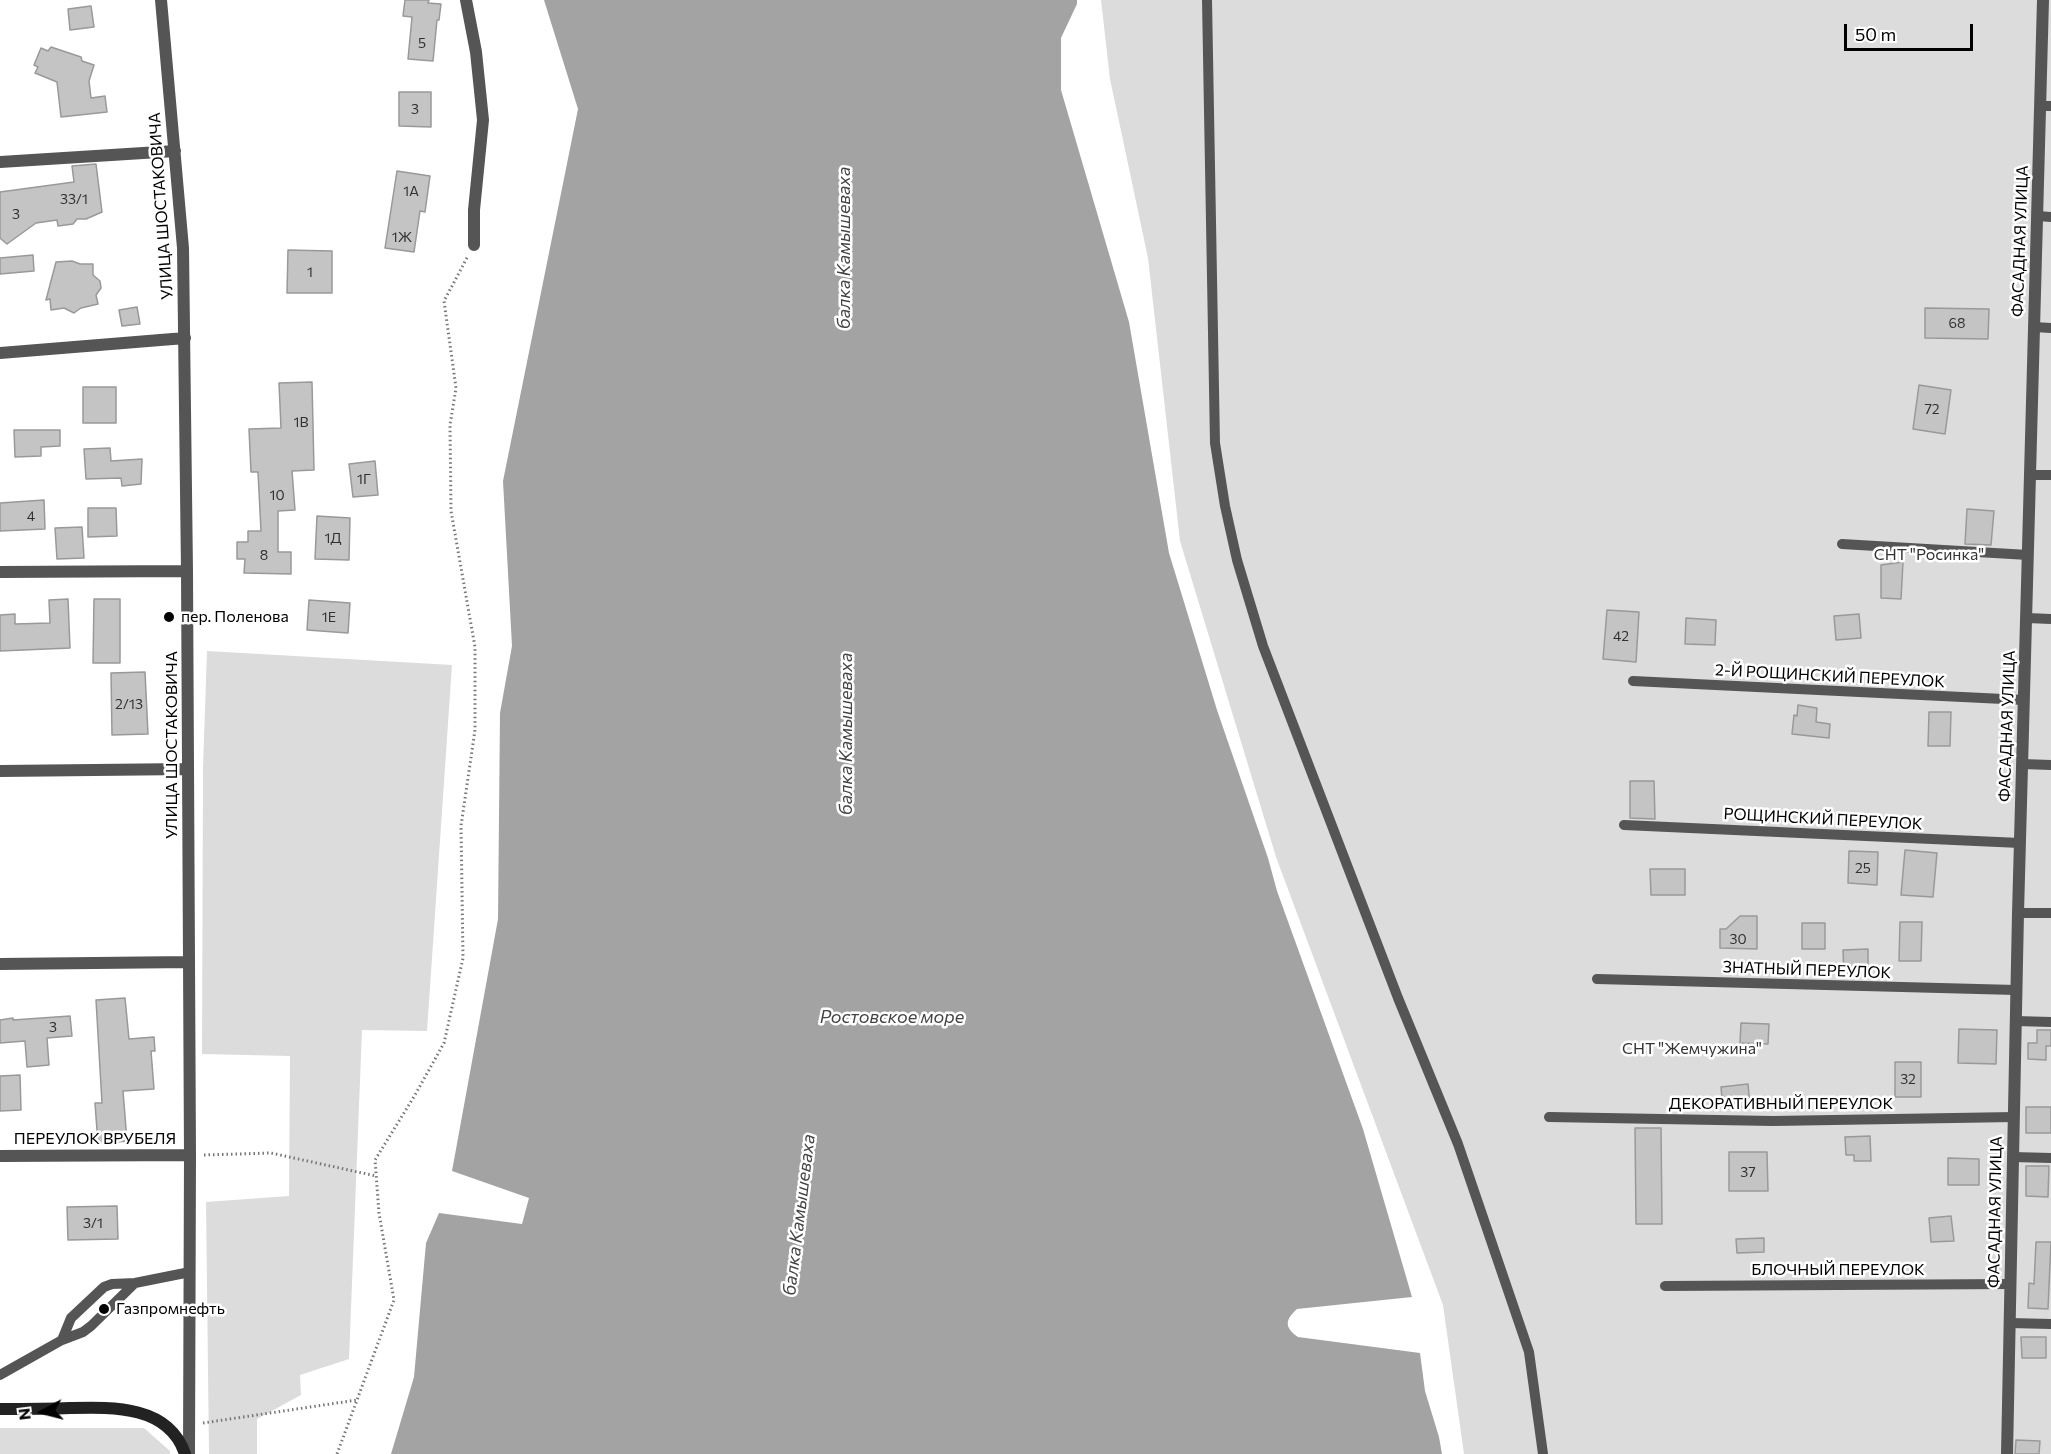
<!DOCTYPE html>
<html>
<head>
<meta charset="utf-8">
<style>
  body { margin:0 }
  #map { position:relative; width:2051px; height:1454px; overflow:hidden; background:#fff; font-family:Commissioner,sans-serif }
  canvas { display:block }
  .north { position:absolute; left:12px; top:1382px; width:60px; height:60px; -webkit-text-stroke:4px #fff; paint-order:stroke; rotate:263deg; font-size:16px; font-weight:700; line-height:24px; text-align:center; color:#000 }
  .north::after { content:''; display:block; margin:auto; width:21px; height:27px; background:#000; clip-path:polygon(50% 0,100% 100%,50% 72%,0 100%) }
  .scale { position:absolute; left:1844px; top:24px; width:129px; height:27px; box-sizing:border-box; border:3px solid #000; border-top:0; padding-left:8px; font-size:18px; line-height:21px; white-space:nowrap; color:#000; -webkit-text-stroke:4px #fff; paint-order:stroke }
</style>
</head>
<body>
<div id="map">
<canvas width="2051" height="1454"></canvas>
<div class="north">N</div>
<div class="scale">50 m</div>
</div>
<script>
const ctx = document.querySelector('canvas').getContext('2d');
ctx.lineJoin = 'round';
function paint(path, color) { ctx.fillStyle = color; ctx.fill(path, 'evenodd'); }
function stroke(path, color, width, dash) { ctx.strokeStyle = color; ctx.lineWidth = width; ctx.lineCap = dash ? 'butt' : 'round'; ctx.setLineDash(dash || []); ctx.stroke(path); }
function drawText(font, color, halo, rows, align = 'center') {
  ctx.font = font + ' Commissioner,sans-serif'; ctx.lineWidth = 5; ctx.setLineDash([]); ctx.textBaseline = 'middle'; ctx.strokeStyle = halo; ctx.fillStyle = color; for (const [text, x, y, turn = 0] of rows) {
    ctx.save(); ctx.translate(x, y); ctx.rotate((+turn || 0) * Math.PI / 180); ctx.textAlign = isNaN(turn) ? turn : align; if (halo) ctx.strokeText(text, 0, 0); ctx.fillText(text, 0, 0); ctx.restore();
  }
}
paint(new Path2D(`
  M1101,0h950v1454h-587l-21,-149 -167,-448 -96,-316 -32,-283 -38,-179z
  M207,651l245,14 -25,366 -65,-1 -13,329 -49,16 1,20 -44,24v35h-48l-3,-252 83,-6 1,-140 -88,-2 1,-287z
  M0,1428h144l26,23v3h-170z`), '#dcdcdc');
paint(new Path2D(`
  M544,0h533v4l-16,34v52l68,232 40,231 48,157 51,148 9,33 86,238 49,168 -115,12c-12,11 -13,18 1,28l122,16 5,38 14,46 3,17h-1051l23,-77 12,-134 13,-30 83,11 7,-26 -77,-27 46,-252 2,-206 12,-67 -9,-165 75,-372z`), '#a3a3a3');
const building = new Path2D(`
  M405,0h24l-1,3 13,1 -2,16h-2l-4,41 -25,-2 4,-42 -9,-1z
  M91,6l3,21 -24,3 -2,-21z
  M51,47l30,10 1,4 12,4 -5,16 2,17 14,-2 2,16 -46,5 -4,-35 -22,-9 3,-6 -4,-2 7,-17 7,3z
  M399,92h32v35l-32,-1z
  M96,164l6,48 -16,7h-9l-4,5 -15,2 -1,-6 -21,3 -29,21 -7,-6v-46l74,-10 -2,-16z
  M397,171l33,5 -5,36 -5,-1 -6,41 -29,-4z
  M288,250l44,1v42h-45z
  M33,255l1,16 -34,3v-16z
  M72,261l8,3h13v11l7,6 1,7 -5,7 2,9 -17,4 -7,5 -10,-5 -13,2 -1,-11 -4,1 10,-38z
  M137,307l3,17 -18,2 -3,-16z
  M1925,308l64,1 -1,30 -63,-1z
  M312,382l2,88 -22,1 3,39 -17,1v41h13v22l-47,-1 1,-14h-8v-17h11v-11h13l-3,-59h-7l-2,-43 32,-1 -2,-45z
  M1919,385l32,5 -6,44 -32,-5z
  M83,387h33v36h-33z
  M14,430h46v16l-19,1v9l-26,1z
  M110,448l1,13 31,-2 -1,25 -19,2 -1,-8 -35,1 -2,-30z
  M375,461l3,34 -25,2 -4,-33z
  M44,500l1,29 -45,2v-28z
  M88,508h28l1,28 -29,1z
  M1967,509l27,2 -3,34 -26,-1z
  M317,516l33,2 -1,42 -34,-1z
  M82,527l2,31 -27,1 -2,-31z
  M1903,562l-2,37 -20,-1v-33z
  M68,599l2,49 -70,3v-36l15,-1v10l35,-1 -1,-23z
  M94,599h26v64h-27z
  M309,600l41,3 -2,30 -41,-3z
  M1607,610l32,2 -3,50 -33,-3z
  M1859,614l2,24 -25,2 -2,-24z
  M1686,618l30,2 -1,25 -30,-1z
  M145,672l3,62 -36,1 -1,-62z
  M1798,705l19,3 -1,14 14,2 -1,14 -37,-4 2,-19 3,1z
  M1929,712h22l-1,34h-22z
  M1630,781h24l1,38 -25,-1z
  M1905,850l32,3 -4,44 -32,-2z
  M1849,851l29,1 -1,33 -29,-2z
  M1650,869h35v26h-34z
  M1740,916h17v33l-37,-1v-19h6z
  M1900,922h22l-1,39h-22z
  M1802,923h23v26h-23z
  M1868,949v24h-24l-1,-23z
  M125,998l4,41 25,-2 1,14h-4l3,38 -31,2 4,50 -29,3 -3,-41h7l-6,-103z
  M70,1016l2,20 -25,2 2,27 -22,2 -2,-26 -25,2v-23l13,-2v2z
  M1741,1023l28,1 -1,20 -28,-1z
  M1959,1029l38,1 -1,34 -38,-1z
  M2037,1030h14v16h-5v14l-18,-1v-16h9z
  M1895,1062h26v35h-26z
  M20,1075l1,35 -21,1v-35z
  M1748,1084l2,22 -27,3 -2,-22z
  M2026,1107h25v26h-25z
  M1635,1128h26l1,96h-26z
  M1870,1136l1,25h-17v-6h-8l-1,-18z
  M1729,1152h38l1,39h-39z
  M1948,1158l31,1v26h-31z
  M2026,1166h23l-1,31 -22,-1z
  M117,1206l1,33 -50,1 -1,-33z
  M1951,1216l3,25 -23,1 -2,-24z
  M1764,1238v14l-27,1 -1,-14z
  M2036,1242h15l-3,67 -20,-1 1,-25 5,1z
  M2021,1337h25v21h-24z
  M2016,1440l24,1 -1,13h-24z`);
paint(building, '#c4c4c4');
stroke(building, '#999', 1.5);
stroke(new Path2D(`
  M204,1155l67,-2 105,23
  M203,1423l154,-23
  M337,1454l57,-154 -15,-87 -4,-53 40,-65 29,-52 19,-85 -2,-132 14,-96v-83l-24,-136 -1,-86 6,-37 -12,-87 24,-45`), '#777', 3, [1.5, 3]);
stroke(new Path2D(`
  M1207,0l8,443 10,63 12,54 26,86 135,352 60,146 71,208 14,102
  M2040,106h11
  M2038,216l13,1
  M2034,327l17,1
  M2030,475h21
  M1842,544l186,11
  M2027,618l24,1
  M1633,681l391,19
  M2022,764l29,1
  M1624,825l396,18
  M2018,913h33
  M1597,979l419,11
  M2016,1021l35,1
  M1549,1117l224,4 241,-4
  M2013,1157l38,1
  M1665,1286l346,-2
  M2010,1323l41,1
  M62,1340l21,-8 8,-6 44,-43
  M0,1375l62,-35 9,-22 33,-31 8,-3 23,-1 55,-11`), '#555', 10);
stroke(new Path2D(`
  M161,0l22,248 4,323 3,584 -1,299
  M466,0l10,52 7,68 -9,90v35
  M0,162l175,-11
  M0,353l185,-15
  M0,572l187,-1
  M0,771l188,-2
  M0,964l189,-2
  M0,1156l190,-1
  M2007,1454l11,-541 25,-913`), '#555', 12);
stroke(new Path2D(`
  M0,1409c23,0 47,0 70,-1 42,-1 99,-3 115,46`), '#222', 12);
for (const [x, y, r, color] of [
  [169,617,6,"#000"],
  [104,1309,6,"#000"]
]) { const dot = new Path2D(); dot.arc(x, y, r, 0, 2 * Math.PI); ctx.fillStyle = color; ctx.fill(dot); stroke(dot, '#fff', 2); }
drawText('14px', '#313131', null, [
  ["5",422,43],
  ["3",415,109],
  ["1А",411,191],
  ["33/1",74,199],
  ["3",16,214],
  ["1Ж",402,237],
  ["1",310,272],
  ["68",1957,323],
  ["72",1932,409],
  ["1В",301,422],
  ["1Г",364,479],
  ["10",277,495],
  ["4",31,516],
  ["1Д",333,538],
  ["8",264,555],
  ["1Е",329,617],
  ["42",1621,636],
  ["2/13",129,704],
  ["25",1863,868],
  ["30",1738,939],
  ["3",53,1027],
  ["32",1908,1079],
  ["37",1748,1172],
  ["3/1",93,1223]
]);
drawText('16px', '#000', '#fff', [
  ["УЛИЦА ШОСТАКОВИЧА",161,206,-94],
  ["ФАСАДНАЯ УЛИЦА",2020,241,-88],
  ["2-Й РОЩИНСКИЙ ПЕРЕУЛОК",1830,676,3],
  ["ФАСАДНАЯ УЛИЦА",2007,726,-88],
  ["УЛИЦА ШОСТАКОВИЧА",172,745,-90],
  ["РОЩИНСКИЙ ПЕРЕУЛОК",1823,819,3],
  ["ЗНАТНЫЙ ПЕРЕУЛОК",1807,970,2],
  ["ДЕКОРАТИВНЫЙ ПЕРЕУЛОК",1781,1104],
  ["ПЕРЕУЛОК ВРУБЕЛЯ",95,1139],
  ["ФАСАДНАЯ УЛИЦА",1995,1212,-89],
  ["БЛОЧНЫЙ ПЕРЕУЛОК",1838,1270]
]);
drawText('16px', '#333', '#fff', [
  ["СНТ \"Росинка\"",1929,555],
  ["СНТ \"Жемчужина\"",1692,1049]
]);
drawText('16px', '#000', '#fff', [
  ["пер. Поленова",181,617],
  ["Газпромнефть",116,1309]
], 'left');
drawText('italic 18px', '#444', '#fff', [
  ["балка Камышеваха",844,248,-90],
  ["балка Камышеваха",846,734,-90],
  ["Ростовское море",892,1017],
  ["балка Камышеваха",799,1215,-83]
]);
</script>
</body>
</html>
